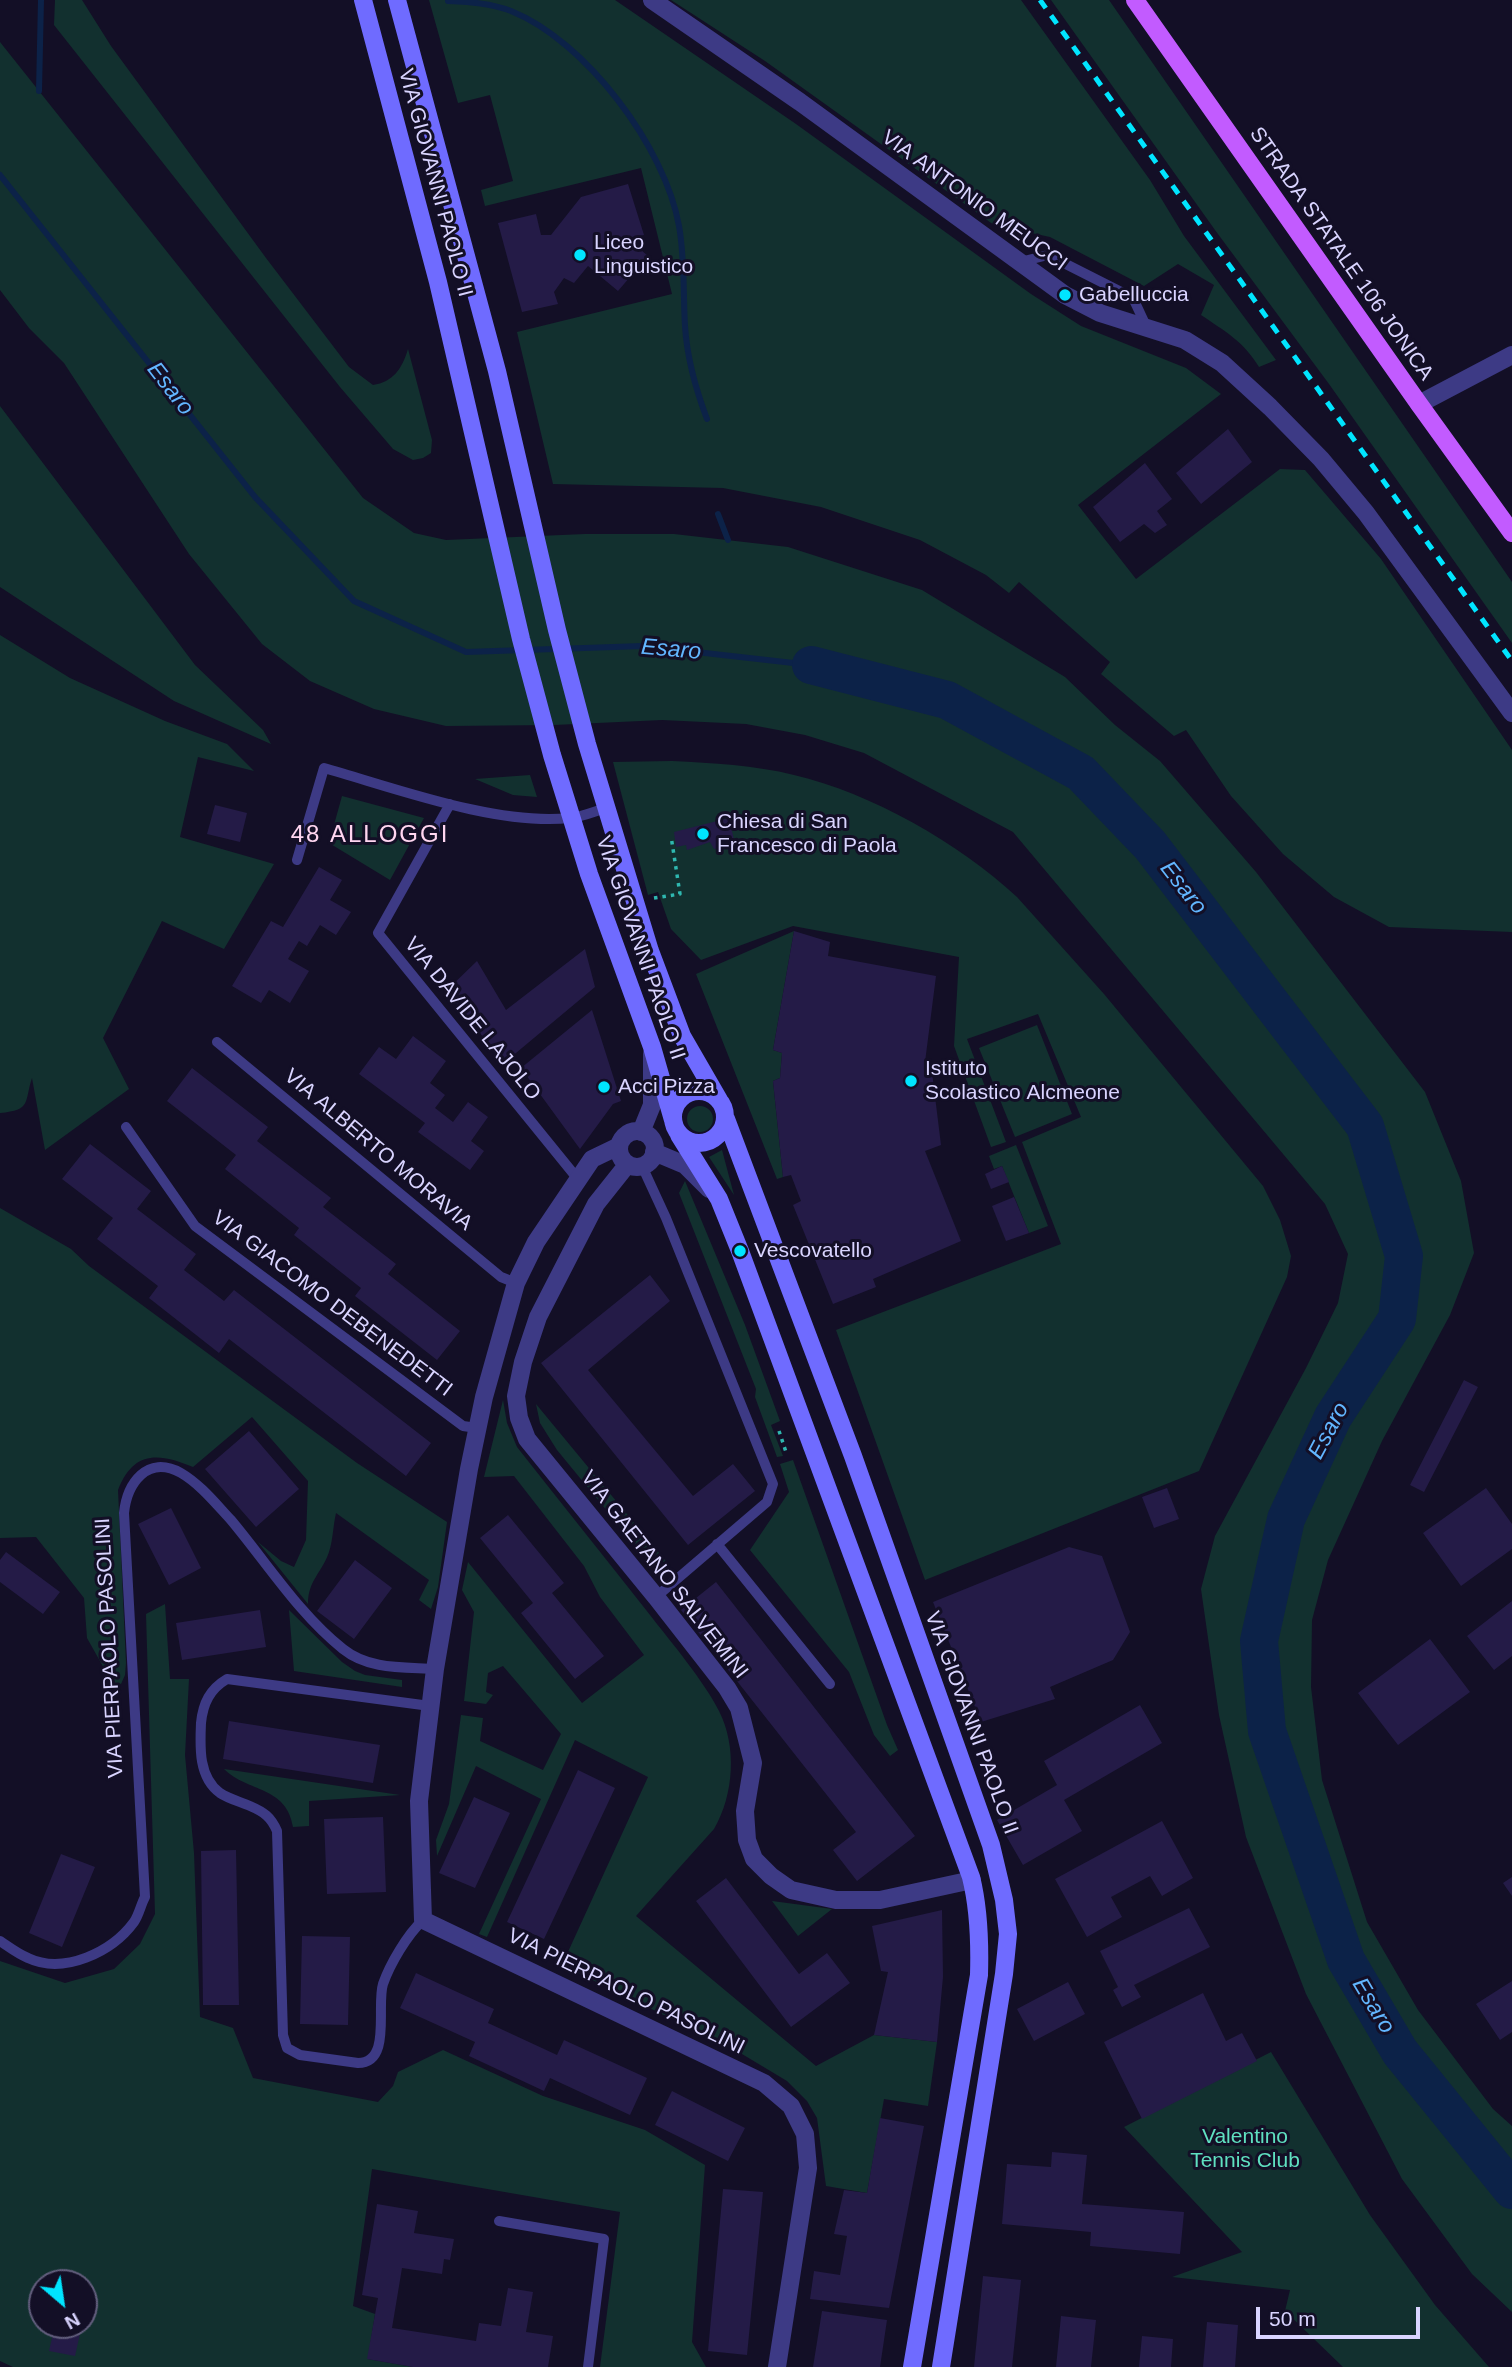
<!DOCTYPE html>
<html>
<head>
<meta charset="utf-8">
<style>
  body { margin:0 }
  #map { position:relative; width:1512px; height:2367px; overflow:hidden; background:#130f26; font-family:Arial,sans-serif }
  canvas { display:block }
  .north { position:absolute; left:28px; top:2269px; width:70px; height:70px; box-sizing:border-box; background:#130f26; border:2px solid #625e7d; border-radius:50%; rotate:151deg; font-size:19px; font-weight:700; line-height:28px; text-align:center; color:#d9d4ff }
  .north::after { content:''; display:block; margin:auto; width:24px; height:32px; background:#00e5ff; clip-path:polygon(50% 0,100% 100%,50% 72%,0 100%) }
  .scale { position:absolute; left:1256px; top:2307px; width:164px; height:32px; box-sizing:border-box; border:4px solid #d9d4ff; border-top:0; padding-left:9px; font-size:21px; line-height:24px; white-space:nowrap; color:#d9d4ff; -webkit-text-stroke:5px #130f26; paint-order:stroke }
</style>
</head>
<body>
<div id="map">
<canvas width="1512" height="2367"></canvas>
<div class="north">N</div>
<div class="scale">50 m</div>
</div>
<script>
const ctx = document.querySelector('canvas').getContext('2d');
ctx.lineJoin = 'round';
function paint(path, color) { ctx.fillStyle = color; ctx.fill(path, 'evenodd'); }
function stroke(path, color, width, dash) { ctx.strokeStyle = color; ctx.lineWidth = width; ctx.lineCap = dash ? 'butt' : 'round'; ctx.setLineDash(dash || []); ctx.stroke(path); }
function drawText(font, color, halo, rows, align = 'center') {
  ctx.font = font + ' Arial,sans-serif'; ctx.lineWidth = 6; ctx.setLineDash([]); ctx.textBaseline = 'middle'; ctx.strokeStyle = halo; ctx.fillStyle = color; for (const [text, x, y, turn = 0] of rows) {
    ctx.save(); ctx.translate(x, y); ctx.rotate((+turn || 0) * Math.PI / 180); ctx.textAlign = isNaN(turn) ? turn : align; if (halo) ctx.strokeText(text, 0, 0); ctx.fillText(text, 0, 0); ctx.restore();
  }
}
paint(new Path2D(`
  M55,0h27l29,46 155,212 83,109 24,18c20,-3 29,-16 35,-36l24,91 -1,13 -8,5 -10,2 -20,-11 -53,-62 -286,-362z
  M429,0h186l181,124 235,170 50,32 105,42 35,26 -143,111 58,74 144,-110 25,1 76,89 131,191v182l-123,-5 -55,-30 -51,-43 -52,-58 -45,-66 -12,6 -73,-62 9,-12 -91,-80 -10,11 -23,-18 -66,-35 -99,-33 -98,-19 -170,-4 -36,-152 155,-38 -31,-126 -156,38 -4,-16 32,-9 -23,-86 -32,8z
  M671,0h350l129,180 34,56 92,124 -17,7c-16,-26 -33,-35 -58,-52l13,-30 -36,-21 -34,22 -94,-49 -56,-12 -229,-164z
  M1051,0h58l403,582v61l-183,-259 -114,-154z
  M0,42l363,456 51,35 32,7 139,-6h89l114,13 134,43 143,87 50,48 45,36 96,111 169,220 36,89 13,72 -24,62 -68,126 -54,119 -16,60 -1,67 11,93 45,142 51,88 75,99 19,17v186l-40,-38 -70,-95 -96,-185 -60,-157 -27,-122 -18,-126 14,-53 91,-168 32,-65 10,-49 -23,-50 -312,-372 -149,-79 -59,-18 -59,-11 -84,-4 -108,5 -108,1 -72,-17 -64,-28 -48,-37 -73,-90 -125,-191 -35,-35 -29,-38z
  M0,406l195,259 68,65 8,14 -97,-43 -174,-114z
  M0,635l70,43 95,43 62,23 27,27 -56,-14 -18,80 94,27 -50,85 -62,-28 -59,117 26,51 -84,61 -13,-72c-8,24 0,32 -32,35z
  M672,761c41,2 82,4 122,14 77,18 165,68 223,122l87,97 159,192 17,34 11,36 -4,21 -88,194 -274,109 -89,-250 225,-86 -39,-102 59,-25 -43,-103 -71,25 39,103 -15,5 -37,-101 5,-89 -166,-31 -92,34 -30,-31 -13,-37 -10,3 -35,-133z
  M530,775l7,22 -24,-2 -38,-16z
  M342,796l82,22 -34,62 -61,-37z
  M794,931l-21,119 9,3 -2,25 -7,3 10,96 -6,2 -81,-205z
  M1037,1025l35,89 -57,23 -36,-89z
  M687 1119a13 13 0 1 1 26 0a13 13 0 1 1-26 0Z
  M1016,1145l32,81 -19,7 -27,-67 -8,3 -5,-13z
  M722,1150l12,45 -25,-38z
  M685,1181l60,144 35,96 -9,4 12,31 -6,1 -22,-60 1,-8 -77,-196z
  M0,1208l71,41 18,17 268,197 90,59 -9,65 -7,22 -12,-9 10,-20 -93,-67c-3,13 -3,27 -7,39 -7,21 -21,28 -21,52l-50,-62 23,19 13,6 12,-27 2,-59 -56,-64 -59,50c-35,-15 -60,-16 -75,23l8,173 -1,12 -4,9h-5l-6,-5 -23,-41 -3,-40 -48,-61 -36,1z
  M503,1400l4,23 10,24c44,56 89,112 133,168 21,27 54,66 69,96 18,35 15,84 -5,118l-78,87 180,150 58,-31 63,7 -9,64 -44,-7 -17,94 -41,-7 -9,-68 -10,-17 -20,-20 -50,-30 -175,-86 86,-188 -73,-37 -88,197 -8,-3 62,-135 -65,-33 -39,90 -1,-16 13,-36 12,-89 22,3 -3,23 63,29 18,-36 -58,-68 -15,7 -2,19 7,3 -7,9 -22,-3 10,-89 -12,-22 6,-28 114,141 62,-48 -44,-58 -16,-31 -70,-90 -30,1z
  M536,1404l133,161 -11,8 -101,-123 -17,-27z
  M793,1460l94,265 11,25 -8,6 -16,-21 -25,-63 -99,-122 39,-58 -9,-28z
  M165,1604l5,75h19l-4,76 9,98 6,164 33,11 20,50 125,24 15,-16 5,-14 45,-22 100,46 102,34 60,35 -13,177 14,25h-106l20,-155 -248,-43 -19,137 22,8 -7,45 45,8h-400l-13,-6v-400l65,22 49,-14 26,-25 15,-30 -9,-300zM42,2283h42v42h-42z
  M289,1610l53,52 13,9 10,4 37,5v7l-108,-16z
  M224,1769l176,26 -91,6v25l-16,1c-6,-41 -46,-35 -69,-58z
  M772,1901l60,8 -34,27z
  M1271,2052l99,163 65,90 54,62h-146l-58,-56 5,-21 -118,-13 70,-25 -118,-125z`), '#12302f');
stroke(new Path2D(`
  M448,1c21,1 43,2 63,10 75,30 154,136 168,215 6,33 4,67 6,100 2,32 11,64 22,93
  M39,91l2,-91
  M0,175l255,322 99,104 112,51 177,-6 168,19
  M718,514l10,26`), '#0c2248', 6);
stroke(new Path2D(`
  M811,665l136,35 134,73 69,72 215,281 39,130 -7,63 -64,98 -47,102 -27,122 8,90 79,229 54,92 112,138`), '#0c2248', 38);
paint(new Path2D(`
  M628,184l16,51 -17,3 21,18 -30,35 -30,-25 -14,17 -10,-5 -10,14 4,12 -36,8 -24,-89 38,-9 5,21h10l30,-38z
  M1228,429l24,33 -51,42 -25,-31z
  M1145,463l27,36 -15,12 10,14 -12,8 -11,-9 -24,18 -27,-35z
  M215,805l32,8 -7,29 -33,-8z
  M729,818l6,26 -21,5 -4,-7 -23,8 -1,-5 -10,2 -2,-15z
  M319,867l23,13 -12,20 21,12 -15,23 -16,-10 -13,21 -8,-5 -11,18 21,12 -19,32 -21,-13 -8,13 -29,-17 39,-65 12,6z
  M794,931l36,11 -2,14 108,20 -12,94 8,2 9,73 -16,6 36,90 -88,38 3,8 -43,17 -40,-99 8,-4 -10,-26 -8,2 -10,-96 7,-3 2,-25 -9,-3z
  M585,949l10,38 -91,76 -58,-72 31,-30 29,49z
  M592,1010l29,91 -8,3 -33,45 -59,-81z
  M413,1036l33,25 -16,22 15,12 -10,13 18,14 15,-20 20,15 -17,24 13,10 -14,19 -52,-38 7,-9 -66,-49 20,-27 17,12z
  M192,1068l76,59 -11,14 74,57 -8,9 73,57 -8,10 72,57 -23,29 -82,-64 6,-8 -67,-53 5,-7 -74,-59 11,-14 -69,-54z
  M90,1144l61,47 -14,18 59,45 -12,16 40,31 10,-11 197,153 -25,33 -177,-137 -10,14 -70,-55 9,-12 -61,-47 16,-21 -51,-39z
  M1002,1166l7,16 -18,7 -6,-15z
  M1014,1197l15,36 -23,8 -14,-35z
  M650,1275l20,26 -82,69 105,126 40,-32 22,27 -67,54 -147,-182z
  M1464,1380l14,7 -54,105 -14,-7z
  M249,1431l50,58 -43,38 -51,-58z
  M1167,1488l12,31 -25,9 -12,-31z
  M1486,1488l26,36v25l-51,37 -38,-53z
  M171,1508l30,60 -32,17 -31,-61z
  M508,1515l56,68 -12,10 52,63 -29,23 -54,-66 12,-10 -53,-65z
  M1069,1547l33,9 28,76 -17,28 -63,27 5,12 -74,23 -48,-120z
  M6,1552l54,40 -17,22 -43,-32v-22z
  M355,1560l37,28 -38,51 -37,-28z
  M716,1582l199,254 -58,45 -24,-31 23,-18 -175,-222z
  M1512,1601v55l-18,14 -27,-34z
  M260,1610l6,37 -84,13 -6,-37z
  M1430,1639l40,53 -72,53 -40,-52z
  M1140,1705l22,38 -98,57 18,31 -59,34 -26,-45 60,-35 -13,-24z
  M229,1721l151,24 -7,38 -150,-24z
  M578,1770l37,18 -71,151 -37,-17z
  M474,1797l36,16 -35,75 -36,-15z
  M383,1817l3,75 -59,2 -3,-75z
  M1162,1821l31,57 -31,18 -12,-20 -39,21 11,20 -35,20 -32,-58z
  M236,1850l3,155h-36l-2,-154z
  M61,1854l34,13 -33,80 -33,-14z
  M1512,1877v19l-9,-13z
  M726,1878l73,96 28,-21 23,30 -59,44 -95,-126z
  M1189,1908l21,39 -76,38 7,12 -19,10 -9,-17 5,-3 -18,-36z
  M942,1910l1,67 -6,65 -63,-7 14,-63 -7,-1 -9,-45z
  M302,1936l48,1 -2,88 -48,-1z
  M416,1973l78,36 -6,14 69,32 7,-15 83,38 -17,37 -80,-37 -6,13 -75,-35 6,-14 -75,-34z
  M1512,1981v51l-12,8 -24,-36z
  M1068,1982l17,32 -51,27 -17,-32z
  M1203,1993l23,48 16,-8 15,28 -115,58 -38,-77z
  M672,2091l73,37 -17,33 -73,-36z
  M880,2118l44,8 -35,182 -79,-9 4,-28 26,4 7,-39 -13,-2 10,-44 23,3z
  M1052,2152l35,3 -5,49 102,8 -4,42 -90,-8 1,-14 -89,-8 5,-60 44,3z
  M723,2189l40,3 -16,163 -39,-4z
  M377,2204l41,7 -4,22 40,6 -4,21 -6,-1 -2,15 -40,-6 -10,60 84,13 3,-18 22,3 7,-38 25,4 -7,40 27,4 -5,31h-135l-46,-8 11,-61 -16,-3z
  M983,2276l38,4 -9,87h-38z
  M84,2289l6,2 -5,19h-1z
  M822,2311l65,9 -7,47h-67z
  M1061,2316l35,4 -5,47h-35z
  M1207,2322l31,3 -3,42h-32z
  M55,2325h27l-7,31 -26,-5z
  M1142,2336l31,3 -2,28h-32z`), '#241b47');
stroke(new Path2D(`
  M654,898l26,-4 -9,-58
  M779,1431l8,24`), '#2fb8b0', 3.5, [3.5, 5]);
stroke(new Path2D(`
  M1020,262l28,-7 85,43 14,30
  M450,804l-72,129 199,245
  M297,860l27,-92c71,20 173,58 246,50 12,-1 25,-7 36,-10
  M217,1042l284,235 15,6
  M126,1127l69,99 268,200 14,2
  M642,1166l24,52 107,266 -6,18 -111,95
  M717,1544l113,140
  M423,1920c-16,15 -33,44 -40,64 -7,22 9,79 -25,79l-58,-8 -13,-7 -4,-13 -6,-204c-6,-14 -13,-19 -27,-25 -9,-4 -21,-7 -30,-13 -22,-16 -20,-47 -19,-70 2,-20 9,-34 26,-44l203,27
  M0,1941c9,6 18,13 28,17 36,17 84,-6 106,-36 5,-7 7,-18 11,-25l-21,-384c3,-29 23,-59 57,-40 19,11 35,31 50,47 36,43 68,94 112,129 26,21 61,18 92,20
  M499,2221l105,18 -16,128`), '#3d3a85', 10);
stroke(new Path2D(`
  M652,0l148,102 265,193 35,18 85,27 37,23 48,44 51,52 45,54 146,200
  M1419,404l93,-49
  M619 1149a18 18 0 1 1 36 0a18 18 0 1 1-36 0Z
  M641,1132l11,-27v-51
  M619,1146l-27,13 -56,83 -20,41 -32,114 -15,72 -34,200 -16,132 4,119 341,163 27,23 14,28 3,34 -31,199
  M654,1152l31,13 24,24
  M627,1165l-31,39 -58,113 -15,45 -7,34 3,22 8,21 129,158 71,91 12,20 14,55 -8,48 2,29 7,19 17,17 20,14 45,10h44l92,-20`), '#3d3a85', 18);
stroke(new Path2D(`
  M363,0l75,282 83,357 31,116 37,119 63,173 21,73
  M397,0l100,371 60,259 30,114 63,207 32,85 37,64
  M673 1117a26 26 0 1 1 52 0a26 26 0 1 1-52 0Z
  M726,1119l127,337 138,389 13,55 4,34 -4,40 -63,393
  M679,1135l40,64 21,52 231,626c8,32 9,64 8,98l-67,392`), '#6f6bff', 18);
stroke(new Path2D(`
  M1135,0l284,404 93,129`), '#c25bff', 18);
stroke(new Path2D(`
  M1040,0l472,661`), '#00e5ff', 5, [10, 9]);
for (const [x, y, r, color] of [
  [580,255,7,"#00e5ff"],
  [1065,295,7,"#00e5ff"],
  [703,834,7,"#00e5ff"],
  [911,1081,7,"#00e5ff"],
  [604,1087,7,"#00e5ff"],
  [740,1251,7,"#00e5ff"]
]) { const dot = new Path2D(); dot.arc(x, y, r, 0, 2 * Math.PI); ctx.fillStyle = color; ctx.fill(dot); stroke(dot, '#130f26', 2.5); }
drawText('21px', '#d9d4ff', '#130f26', [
  ["VIA GIOVANNI PAOLO II",435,183,75],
  ["VIA ANTONIO MEUCCI",974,201,36],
  ["STRADA STATALE 106 JONICA",1341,254,55],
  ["VIA GIOVANNI PAOLO II",640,948,71],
  ["VIA DAVIDE LAJOLO",472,1019,51],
  ["VIA ALBERTO MORAVIA",378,1150,40],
  ["VIA GIACOMO DEBENEDETTI",332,1304,37],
  ["VIA GAETANO SALVEMINI",664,1575,52],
  ["VIA PIERPAOLO PASOLINI",110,1648,-93],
  ["VIA GIOVANNI PAOLO II",971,1723,70],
  ["VIA PIERPAOLO PASOLINI",626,1992,26]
]);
drawText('21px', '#d9d4ff', '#130f26', [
  ["Liceo",594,243],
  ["Linguistico",594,267],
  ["Gabelluccia",1079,295],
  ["Chiesa di San",717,822],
  ["Francesco di Paola",717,846],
  ["Istituto",925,1069],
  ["Scolastico Alcmeone",925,1093],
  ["Acci Pizza",618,1087],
  ["Vescovatello",754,1251]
], 'left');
drawText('21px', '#5fe0c0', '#130f26', [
  ["Valentino",1245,2137],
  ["Tennis Club",1245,2161]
]);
drawText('italic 23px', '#62b6ff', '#130f26', [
  ["Esaro",170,389,52],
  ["Esaro",671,650,5],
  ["Esaro",1183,888,52],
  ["Esaro",1329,1431,-62],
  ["Esaro",1373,2006,59]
]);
ctx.letterSpacing = '2px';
drawText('24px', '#ffd6f0', '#130f26', [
  ["48 ALLOGGI",370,835]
]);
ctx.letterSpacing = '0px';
</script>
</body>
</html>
